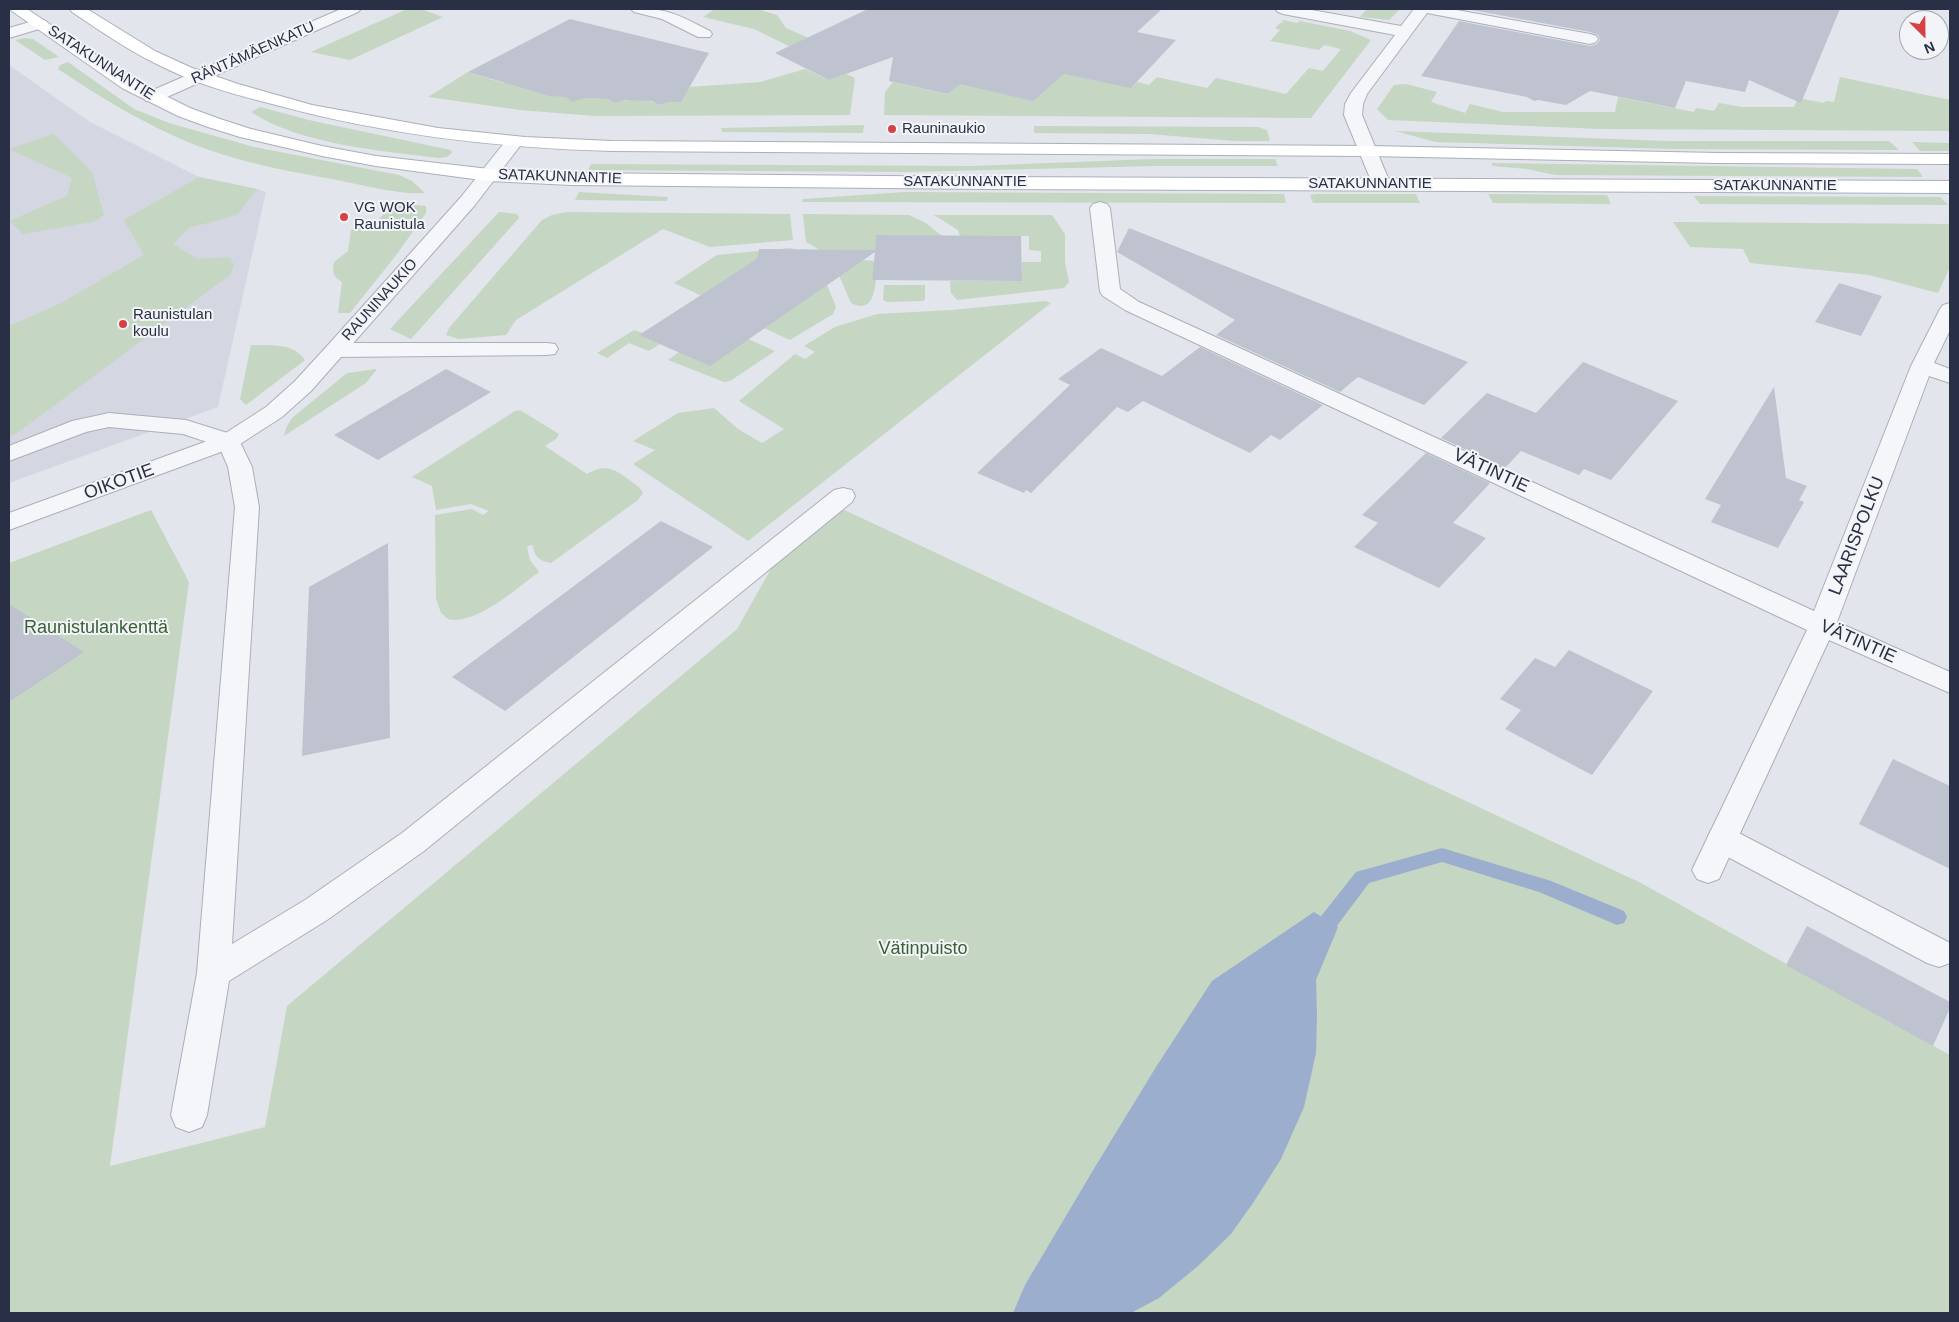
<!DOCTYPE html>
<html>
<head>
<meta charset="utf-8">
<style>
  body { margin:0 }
  #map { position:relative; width:1959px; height:1322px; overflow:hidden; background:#e2e5eb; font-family:Arial,sans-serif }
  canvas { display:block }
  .frame { position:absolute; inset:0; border:10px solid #293045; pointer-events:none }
  .north { position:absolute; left:1899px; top:10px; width:50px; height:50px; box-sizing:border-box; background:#f2f4f8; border:1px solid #a2a6b0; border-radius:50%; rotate:157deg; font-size:14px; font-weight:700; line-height:20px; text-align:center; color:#293045 }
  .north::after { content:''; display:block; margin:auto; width:18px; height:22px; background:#d64146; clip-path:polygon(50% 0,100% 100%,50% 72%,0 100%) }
</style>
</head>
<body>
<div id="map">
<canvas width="1959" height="1322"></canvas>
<div class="frame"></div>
<div class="north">N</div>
</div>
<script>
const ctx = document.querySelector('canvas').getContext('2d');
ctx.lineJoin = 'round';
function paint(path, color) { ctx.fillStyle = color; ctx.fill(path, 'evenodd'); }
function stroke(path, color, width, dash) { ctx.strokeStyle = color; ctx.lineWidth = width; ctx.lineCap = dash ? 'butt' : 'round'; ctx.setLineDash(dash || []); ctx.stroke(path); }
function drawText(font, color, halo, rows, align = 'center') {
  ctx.font = font + ' Arial,sans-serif'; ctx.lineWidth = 4; ctx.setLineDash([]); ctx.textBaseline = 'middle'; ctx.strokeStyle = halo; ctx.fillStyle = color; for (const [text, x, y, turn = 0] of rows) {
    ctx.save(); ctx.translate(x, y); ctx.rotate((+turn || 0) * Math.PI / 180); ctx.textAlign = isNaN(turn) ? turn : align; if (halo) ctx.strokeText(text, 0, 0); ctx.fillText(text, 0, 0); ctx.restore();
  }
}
paint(new Path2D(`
  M9,65l81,57 109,55 58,12 9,3 -48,215 -209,76z`), '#d4d7e1');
paint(new Path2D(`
  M407,9h14l22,8 -93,43 -39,-8z
  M715,9h42l20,6 9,13 39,17 -22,8 -49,-24 -51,-12z
  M1367,9h33l-11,11 -29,-3z
  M1283,20l14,3 3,-2 50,10 21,9 -60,78 -427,-3 1,-23 8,-10 54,12 13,-10 90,-13 82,16 5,-5 12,3 8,-8 50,11 9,-10 70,16 23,-26 14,3 18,-22 -17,-4 -5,5 -49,-9 10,-11 -5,-2 5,-5h4l-3,-1z
  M25,38l8,1 26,18 -14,3 -30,-20z
  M68,62l66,47 35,14 85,24 145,28 13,6 13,12c-22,2 -60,-7 -83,-12 -50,-9 -100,-18 -147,-36 -49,-20 -94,-47 -137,-76l2,-4z
  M805,69l24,11 17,-6 9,4 -5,37 -256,1 -74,-6 -92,-13 40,-25 35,11 7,-4 74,19 24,1 7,4c14,-4 31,-6 44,2l11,-3 19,-15 71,-5z
  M1840,77l110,23v31l-349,-2 -213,-9 -11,-11 17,-24 12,-1 31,8 -6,10 34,11 5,-9 33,8h112l3,-15 76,15 2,-4 18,3 5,-8 23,4h52l4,-9 26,5 2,-2 8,1z
  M260,107l53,14 138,29 1,3 -5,4 -8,1c-58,-7 -140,-14 -188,-46z
  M864,125l-1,8 -141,-1 -1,-4z
  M1034,126l224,1 9,3 3,11h-35l-86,-7 -115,-1z
  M1395,131l272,10h222l10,9 -226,-1 -237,-7z
  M54,134l38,38 12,43 -11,7 -70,12 -14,-13 58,-25 5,-18 -63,-29z
  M1912,142l38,1v8h-30z
  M1152,159h123l3,7h-123l-247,6 -320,-2 3,-6 382,2z
  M1491,163l426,6 6,8 -368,-2 -28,-6 -34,-3z
  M199,177l58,12 -20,26 -48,13 -16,16 25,15 32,-2 4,8 -4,10 -213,158 -8,4v-111l50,-22 85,-49 -20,-35z
  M579,192l89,5 -1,4 -92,-1z
  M904,192l380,2 2,9 -484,-1 1,-3z
  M1316,194h100l4,9h-107l-3,-8z
  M1488,194l119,1 4,9 -118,-1z
  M1694,196l246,1 8,8 -248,-1z
  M392,203l34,3v7l-29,41 -47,59h-12l4,-31c-9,-5 -10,-10 -8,-20l14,-11 3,-21 23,-6 15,-15 -2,-1z
  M499,212l18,2 2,4 -108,121 -21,-10z
  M567,212l223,2 3,26 -83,7 -47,-18 -147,91 -10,15 -47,4 -13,-4 3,-7 93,-108 10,-5z
  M803,214l106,1 17,8 16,13 -65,-1 -2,15h-12l-1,10 13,1 -3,19h4c-2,15 -5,33 -25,23 -13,-29 -15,-46 -45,-61z
  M934,215h118l13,19v28l4,20 -5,6 -107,12 -6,-7 -1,-12h71l1,-19h19v-11l-12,-1v-14h-69l-2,-6z
  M1673,222l277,2v43l-12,26 -69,-18 -119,-12 -7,-14 -53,-2z
  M790,248l13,3 14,9 19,47 -3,7 -43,26c-40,-17 -76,-40 -116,-57l43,-28z
  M884,285h41v14l-2,2 -36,1 -4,-2z
  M1045,301l6,2 -303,238 -115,-77 22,-14 -22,-9 45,-28 36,-5 24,21 24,14 22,-14 -45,-28 56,-47 10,5 10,-7 -11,-6 31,-19 42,-13 75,-4z
  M634,330l9,3 -3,2 20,9 -11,7 -20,-8 -22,15 -10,-5z
  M748,339l27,12 -45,30 -6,1 -56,-22 11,-8z
  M251,345c20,1 42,-3 54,15l-59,45 -6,-6z
  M377,369l-11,14 -82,53 2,-8 6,-10 55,-45z
  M520,410l39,24 -2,4 -12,8 42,28c24,-14 33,0 53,14l3,5 -5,7 -87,63c-12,-2 -17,-7 -18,-18l-6,1 3,14 9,12c-21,15 -63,54 -91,47l-7,-6 -5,-15 -1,-83 37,-6 11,6 6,-4 -18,-7 -35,6 -4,-24 -20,-9 103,-66z
  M838,507l803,376 309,172v258h-1941v-750l142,-53 38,72 -79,584 155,-39 22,-121 450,-377 39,-69z`), '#c5d6c3');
paint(new Path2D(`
  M1314,912l24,15 -22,53 1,35 -1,38 -12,54 -23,52 -28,44 -22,31 -33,32 -39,32 -28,15h-118l12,-28 70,-118 61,-100 56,-86z`), '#9baecd');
paint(new Path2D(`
  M1442,848l109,33 73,30 3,6 -3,6 -7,2 -78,-33 -97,-30 -73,21 -33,44 -7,2 -7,-2 -3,-6 3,-6 34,-43z`), '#9baecd');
paint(new Path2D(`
  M868,9h294l-25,23 39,8 -45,48 -67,-14 -31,27 -73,-17 -12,10 -59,-13 4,-24 -64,23 -54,-27z
  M1467,9h373l-39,94 -52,-23 -4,12 -59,-11 -11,27 -85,-17 -24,14 -28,-5 -4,1 -7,-4 -106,-21 38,-55 131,25 7,-2 3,-4 -2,-5 -8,-3z
  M570,19l139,34 -28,49h-11l-11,3 -7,-4 -26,-1 -11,3 -7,-4 -24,-1 -12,4 -6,-5 -16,-1 -82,-24z
  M1129,228l339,134 -44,43 -66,-28 -18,15 -124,-57 19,-15 -118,-68z
  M876,235l145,1 1,45 -150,-1 3,-28 -165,114 -71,-31 118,-76 2,-10 116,1z
  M1839,283l43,13 -21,40 -46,-14z
  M1200,347l123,58 -43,35 -9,-5 -21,18 -107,-52 -15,11 -11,-5 -86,86 -5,-3 -2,3 -47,-20 93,-88 -12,-6 43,-31 61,28z
  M1583,362l95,39 -67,79 -27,-11 -5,6 -58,-24 -16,17 -64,-30 46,-45 49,20z
  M446,369l45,23 -113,68 -44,-25z
  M1774,387l12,91 21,8 -8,14 5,2 -26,46 -67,-26 10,-17 -16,-6z
  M1426,453l64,30 -37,40 33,15 -47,50 -85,-41 24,-24 -16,-8z
  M661,521l52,26 -208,164 -53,-34z
  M388,543l2,195 -88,18 7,-169z
  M9,604l75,48 -75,50z
  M1569,650l84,41 -61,84 -87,-46 16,-19 -21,-11 35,-41 20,9z
  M1893,759l57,27v83l-91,-45z
  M1807,926l143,76v6l-17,38 -147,-81z`), '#bfc3cf');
const service = new Path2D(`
  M336,343h211l8,1 3,5 -3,5 -8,1 -211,2 -8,-2 -3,-5 3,-5z
  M109,413l77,7 51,16 15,31 7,40 -27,437 73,-44 97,-67 432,-343 9,-2 9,2 3,6 -3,6 -428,349 -97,69 -98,61 -22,134 -5,12 -13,5 -13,-5 -5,-12 26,-142 38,-466 -7,-40 -9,-21 -36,-12 -74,-7 -23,5 -77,29v-15l63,-25z
  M1722,827l11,3 217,113v20l-11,4 -12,-4 -216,-115 -4,-9 4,-9z`);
const minor = new Path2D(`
  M341,9h20l-3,3 -200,89h-12l-2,-4 2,-4z
  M631,9c35,-2 48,6 79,22l2,3 -2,3h-12l-36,-18 -28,-7z
  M1275,9h31l95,17 13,-17h37l139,25 6,2 2,3 -2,3 -6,2 -163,-31 -60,81 -4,10 -1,11 28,68 -2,4 -7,2 -7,-2 -2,-4 -28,-68 1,-11 6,-11 44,-58 -112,-21 -5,-2z
  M40,19l6,2 2,3 -2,3 -37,11v-10z
  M514,137l6,1 3,4 -48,63 -164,186 -29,26 -45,29 -228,84v-17l212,-77 45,-29 29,-26 33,-36 133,-148 47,-59z
  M1100,202l7,2 3,4 10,81 19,13 675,309 97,-245 29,-57 3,-4 7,-2v27l-16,33 16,6v14l-21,-7 -92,246 113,50v21l-121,-53 -110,239 -11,4 -11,-4 -5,-9 115,-240 -682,-320 -22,-14 -3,-4 -10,-84 3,-4z`);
const secondary = new Path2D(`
  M9,9h18l107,71 56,28 30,11 31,10 71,17 54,10 113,13 82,4 418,4 961,4v12l-961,-4 -418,-4 -82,-4 -113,-15 -54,-10 -82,-19 -32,-10 -30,-11 -56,-28z
  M70,9h17l68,42 37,17 46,16 74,21 126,23 87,9 87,4 756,5 350,7 232,1v10l-232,-1 -350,-7 -756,-5c-114,-3 -225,-16 -336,-46 -36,-9 -73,-19 -107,-35 -35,-16 -66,-37 -97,-58z`);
stroke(service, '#aaafb9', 2);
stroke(minor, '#aaafb9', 2);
stroke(secondary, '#aaafb9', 2);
paint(service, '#f5f6f9');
paint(minor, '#f5f6f9');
paint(secondary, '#fff');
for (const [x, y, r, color] of [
  [892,129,5,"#d64146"],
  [344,217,5,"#d64146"],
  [123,324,5,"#d64146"]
]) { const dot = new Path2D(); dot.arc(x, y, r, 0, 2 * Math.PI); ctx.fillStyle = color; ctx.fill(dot); stroke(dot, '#f2f4f8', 2); }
drawText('15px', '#293045', '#f2f4f8', [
  ["RÄNTÄMÄENKATU",253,53,-24],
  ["SATAKUNNANTIE",101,63,33],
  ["SATAKUNNANTIE",560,177,2],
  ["SATAKUNNANTIE",965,182],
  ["SATAKUNNANTIE",1370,184],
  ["SATAKUNNANTIE",1775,186],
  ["RAUNINAUKIO",380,300,-48]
]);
drawText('15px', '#293045', '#f2f4f8', [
  ["Rauninaukio",902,129],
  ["VG WOK",354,208],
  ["Raunistula",354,225],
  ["Raunistulan",133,315],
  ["koulu",133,332]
], 'left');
drawText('18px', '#293045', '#f2f4f8', [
  ["VÄTINTIE",1491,471,25],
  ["OIKOTIE",119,482,-20],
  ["LAARISPOLKU",1857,536,-69],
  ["VÄTINTIE",1858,642,24]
]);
drawText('18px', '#396135', '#f2f4f8', [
  ["Raunistulankenttä",96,628],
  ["Vätinpuisto",923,949]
]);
</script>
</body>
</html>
